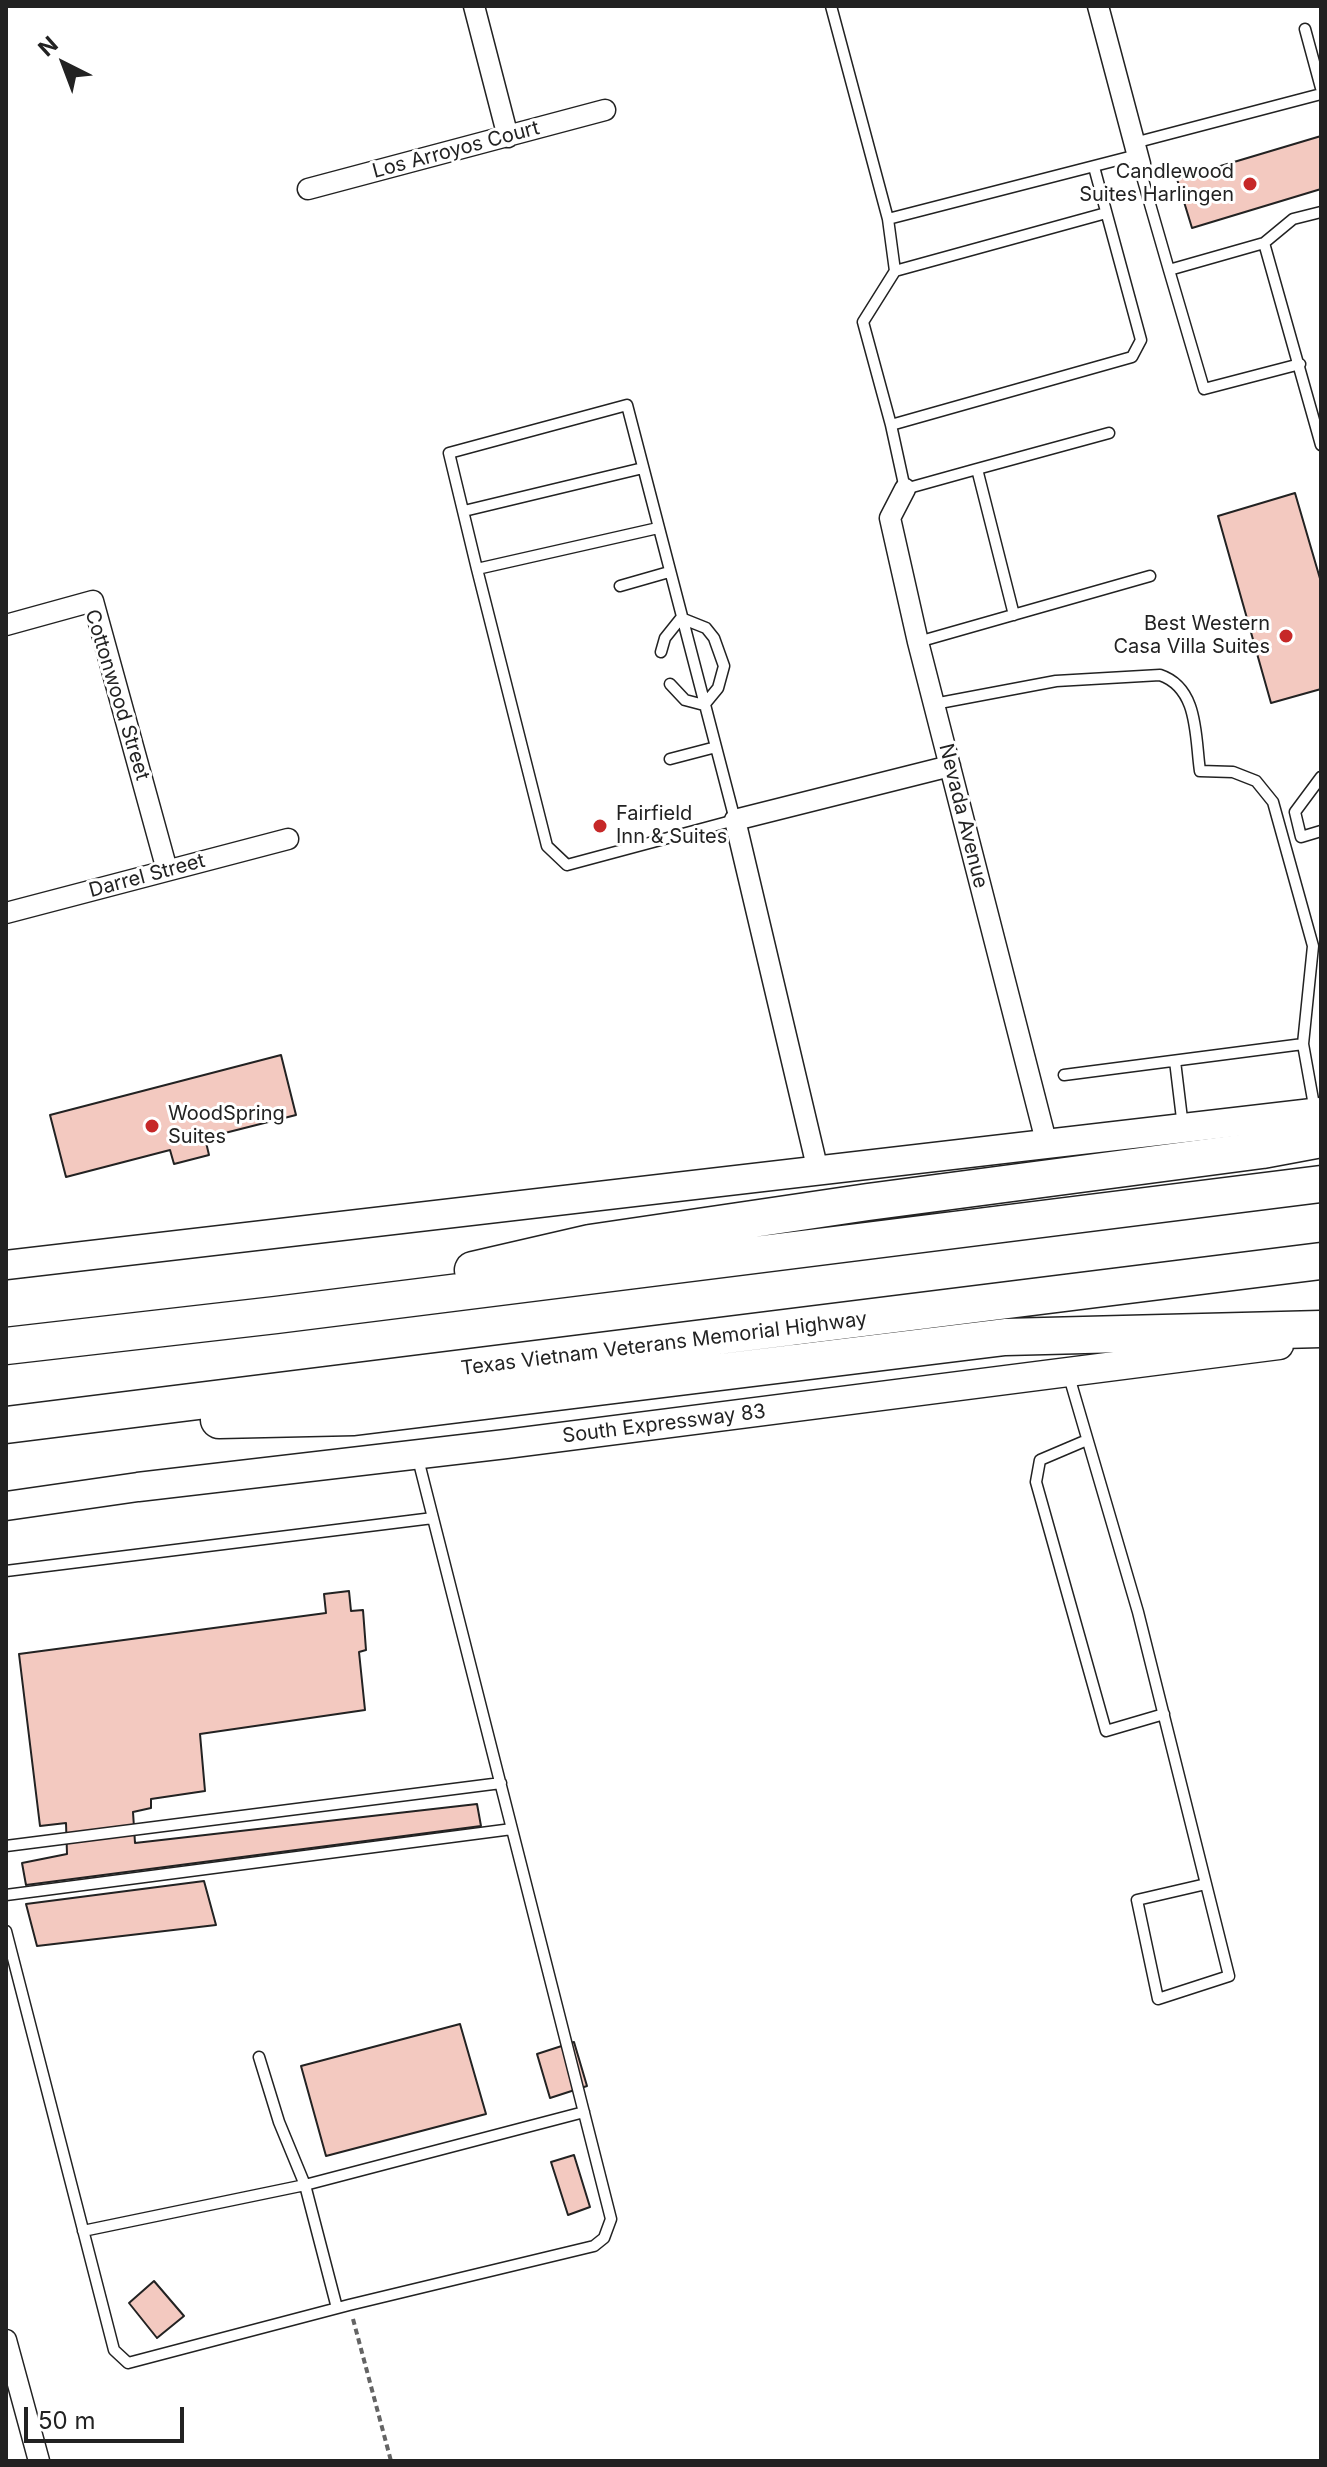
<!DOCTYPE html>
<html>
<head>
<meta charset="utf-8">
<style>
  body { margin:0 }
  #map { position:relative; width:1327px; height:2467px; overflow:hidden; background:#fff; font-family:Inter,sans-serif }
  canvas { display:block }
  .frame { position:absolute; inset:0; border:8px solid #222; pointer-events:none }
  .north { position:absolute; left:24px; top:24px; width:80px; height:80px; -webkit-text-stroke:6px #fff; paint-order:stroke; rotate:318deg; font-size:22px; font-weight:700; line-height:32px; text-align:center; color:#222 }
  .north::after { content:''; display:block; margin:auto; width:28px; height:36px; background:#222; clip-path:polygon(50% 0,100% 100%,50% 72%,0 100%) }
  .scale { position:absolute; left:24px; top:2407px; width:160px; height:36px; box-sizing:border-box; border:4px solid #222; border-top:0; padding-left:10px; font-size:24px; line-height:28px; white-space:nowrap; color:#222; -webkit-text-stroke:6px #fff; paint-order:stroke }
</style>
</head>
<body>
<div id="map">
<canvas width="1327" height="2467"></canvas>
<div class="frame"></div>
<div class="north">N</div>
<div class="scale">50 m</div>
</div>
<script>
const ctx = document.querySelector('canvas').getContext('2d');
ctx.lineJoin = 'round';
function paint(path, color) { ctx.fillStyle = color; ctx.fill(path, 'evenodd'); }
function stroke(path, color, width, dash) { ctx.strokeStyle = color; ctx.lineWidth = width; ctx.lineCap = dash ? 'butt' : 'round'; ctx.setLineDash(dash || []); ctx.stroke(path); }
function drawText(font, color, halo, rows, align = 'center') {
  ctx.font = font + ' Inter,sans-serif'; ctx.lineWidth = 6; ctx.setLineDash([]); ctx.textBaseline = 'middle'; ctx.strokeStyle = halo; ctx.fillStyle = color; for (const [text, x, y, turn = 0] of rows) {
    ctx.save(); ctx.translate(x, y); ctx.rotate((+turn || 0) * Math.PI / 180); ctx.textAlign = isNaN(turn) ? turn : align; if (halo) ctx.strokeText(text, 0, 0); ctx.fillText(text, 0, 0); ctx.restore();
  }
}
const building = new Path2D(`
  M1321,136v53l-129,39 -15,-49z
  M1295,493l26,89v107l-50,14 -53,-187z
  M281,1055l15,60 -91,23 4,17 -35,9 -4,-14 -104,27 -16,-62z
  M349,1591l2,20 12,-1 3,40 -7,2 6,58 -165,24 5,57 -54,8v9l-18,4 2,31 342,-39 4,22 -455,59 -4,-22 45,-9 -1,-31 -26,3 -21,-172 307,-41 -2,-19z
  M204,1881l12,44 -179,21 -11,-42z
  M460,2024l26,90 -160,42 -25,-90z
  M574,2042l13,44 -37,12 -13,-44z
  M574,2155l16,52 -22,8 -17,-53z
  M154,2281l30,35 -27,22 -28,-35z`);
paint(building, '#f3c9c0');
stroke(building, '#222', 2);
const service = new Path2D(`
  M831,6l57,213 249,-64
  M1305,29l16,59
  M1134,143l187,-49
  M1143,180l26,90
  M888,219l7,52 -32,51 28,103 241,-68 9,-17 -47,-173
  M1264,243l29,-24 28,-7
  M895,271l211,-58
  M1300,364l-96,25 -35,-119 95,-27 57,202
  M891,425l14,64 72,-20
  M464,511l179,-43
  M477,569l-28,-116 178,-48 108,415 -168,45 -20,-19 -70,-277 181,-41
  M620,586l49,-14
  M1014,615l-37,-146 132,-36
  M918,642l232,-66
  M661,652l4,-14 16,-20 25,10 8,10 10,28 -6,22 -14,17 -19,-5 -15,-16
  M934,704l122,-23 104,-6c39,13 35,62 40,96l33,1 23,9 17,21 40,144 -10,98
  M670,759l46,-12
  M1321,777l-26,35 6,25 20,-6
  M1175,1061l8,66
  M1064,1075l239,-31 12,67
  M1068,1373l70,239 91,364 -71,23 -21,-99 69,-16
  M1087,1440l-47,20 -4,22 70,249 58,-17
  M6,1571l427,-53
  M6,1846l495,-63
  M6,1895l506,-66
  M6,1931l108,419 14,13 221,-58 245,-59 10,-8 7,-19 -194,-764
  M259,2057l20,65 26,63 32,123
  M83,2231l222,-46 279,-73`);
const minor = new Path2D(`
  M474,6l34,131
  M1098,6l42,158
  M308,189l297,-79
  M905,489l-15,29 28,124 129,503
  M6,625l87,-24 74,269
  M6,913l282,-74
  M818,1171l-83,-351 215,-54
  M6,2340l33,121`);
const secondary = new Path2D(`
  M6,1265l1315,-153
  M6,1506l132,-19 368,-43 773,-99`);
const motorway = new Path2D(`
  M473,1270l117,-27 278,-41 394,-52 59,-11
  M6,1346l270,-31 1045,-131
  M219,1420l135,-3 651,-80 316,-8
  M6,1425l1315,-164`);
stroke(service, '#222', 13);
stroke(minor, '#222', 23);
stroke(secondary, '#222', 31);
stroke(motorway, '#222', 39);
stroke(new Path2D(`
  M353,2319l38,142`), '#646464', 4, [6, 4]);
stroke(service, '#fff', 10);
stroke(minor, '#fff', 20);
stroke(secondary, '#fff', 28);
stroke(motorway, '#fff', 36);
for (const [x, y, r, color] of [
  [1250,184,8,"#c62828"],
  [1286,636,8,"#c62828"],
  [600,826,8,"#c62828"],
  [152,1126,8,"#c62828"]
]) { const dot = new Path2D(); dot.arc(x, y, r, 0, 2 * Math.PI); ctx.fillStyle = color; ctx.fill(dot); stroke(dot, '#fff', 3); }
drawText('20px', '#222', '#fff', [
  ["Los Arroyos Court",456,150,-15],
  ["Cottonwood Street",117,695,73],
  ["Nevada Avenue",963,816,76],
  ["Darrel Street",147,876,-15],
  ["Texas Vietnam Veterans Memorial Highway",664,1344,-7],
  ["South Expressway 83",664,1424,-7]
]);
drawText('20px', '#222', '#fff', [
  ["Candlewood",1234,172],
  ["Suites Harlingen",1234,195],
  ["Best Western",1270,624],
  ["Casa Villa Suites",1270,647],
  ["Fairfield",616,814,"left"],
  ["Inn & Suites",616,837,"left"],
  ["WoodSpring",168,1114,"left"],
  ["Suites",168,1137,"left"]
], 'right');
</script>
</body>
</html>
